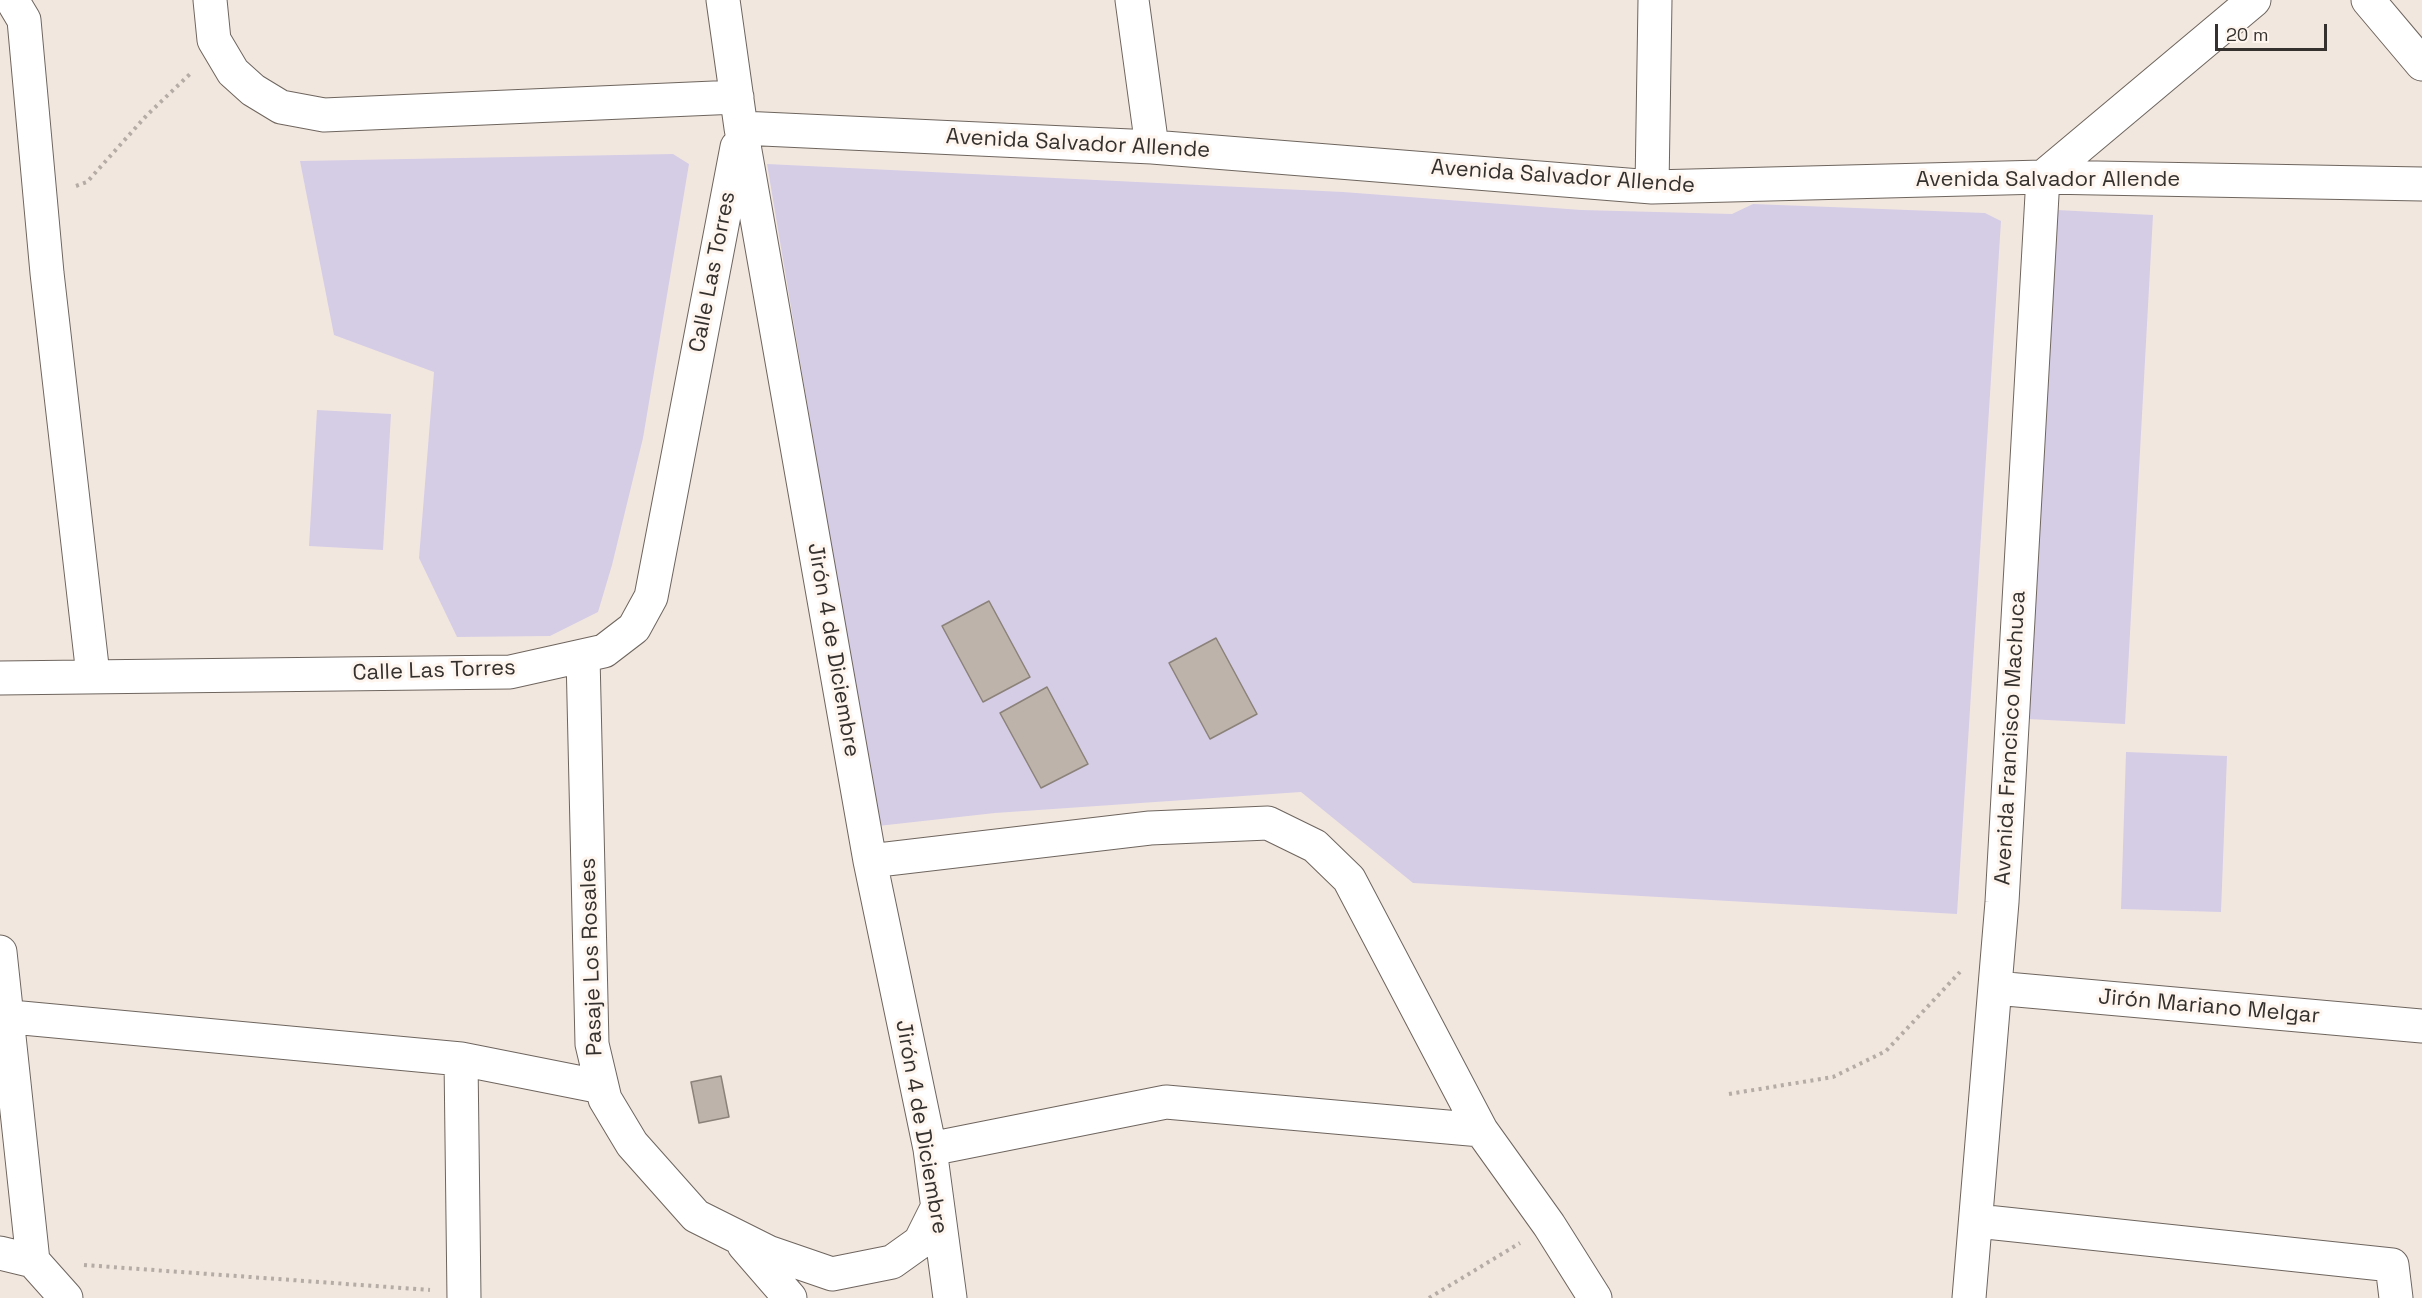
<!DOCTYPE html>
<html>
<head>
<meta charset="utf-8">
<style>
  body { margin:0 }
  #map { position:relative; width:2422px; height:1298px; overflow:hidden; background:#f2e7df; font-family:"Space Grotesk",sans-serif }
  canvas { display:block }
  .scale { position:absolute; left:2215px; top:24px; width:112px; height:27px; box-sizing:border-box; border:3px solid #35312e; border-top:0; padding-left:8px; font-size:18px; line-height:21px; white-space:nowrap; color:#35312e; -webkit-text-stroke:4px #fef5ee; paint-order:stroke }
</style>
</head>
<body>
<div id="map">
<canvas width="2422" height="1298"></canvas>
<div class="scale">20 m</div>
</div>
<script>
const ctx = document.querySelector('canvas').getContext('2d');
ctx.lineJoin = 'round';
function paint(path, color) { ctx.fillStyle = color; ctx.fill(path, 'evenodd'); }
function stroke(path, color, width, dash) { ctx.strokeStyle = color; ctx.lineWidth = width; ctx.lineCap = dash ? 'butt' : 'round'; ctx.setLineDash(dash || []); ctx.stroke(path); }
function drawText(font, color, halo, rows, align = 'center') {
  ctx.font = font + ' "Space Grotesk",sans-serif'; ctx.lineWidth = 6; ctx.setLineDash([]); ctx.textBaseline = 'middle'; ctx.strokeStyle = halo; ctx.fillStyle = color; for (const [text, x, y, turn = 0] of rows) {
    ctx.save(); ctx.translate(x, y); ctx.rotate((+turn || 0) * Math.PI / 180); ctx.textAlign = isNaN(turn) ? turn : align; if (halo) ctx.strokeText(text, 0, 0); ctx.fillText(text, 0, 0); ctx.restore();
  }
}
paint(new Path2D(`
  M673,154l16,10 -46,274 -31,127 -14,47 -48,24 -93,1 -38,-79 15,-186 -100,-37 -34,-174z
  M767,164l576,28 238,18 151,4 21,-10 232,9 16,8 -44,693 -544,-31 -112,-91 -306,21 -117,13z
  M2057,210l96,5 -28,509 -97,-5z
  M317,410l74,4 -8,136 -74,-4z
  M2126,752l101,4 -6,156 -100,-3z`), '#d5cde6');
const building = new Path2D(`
  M989,601l41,76 -47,25 -41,-76z
  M1216,638l41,76 -47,25 -41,-76z
  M1047,687l41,77 -47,24 -41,-75z
  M721,1076l8,41 -30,6 -8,-41z`);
paint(building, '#bdb3ab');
stroke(building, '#8b827a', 1.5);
const minor = new Path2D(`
  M12,0l12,20 23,253 46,402
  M210,0l4,40 19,32 20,18 28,17 43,8 413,-18
  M723,0l18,128 129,733 60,288 20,149
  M1132,0l20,147
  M2368,0l54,64
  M741,128l411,19 500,40 391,-10 379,7
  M1652,187l3,-187
  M583,656l9,388 13,55 27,45 64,72 72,36 64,22 60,-12 28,-20 17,-34
  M0,678l510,-6 94,-21 30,-23 17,-31 86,-450
  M870,861l280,-33 118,-5 47,23 34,33 132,251 68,95 46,73
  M0,952l33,309
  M1995,988l427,38
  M0,1016l461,43 141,28
  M461,1059l3,239
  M930,1149l236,-47 315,28
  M1977,1221l415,44 4,33
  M744,1245l46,53
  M0,1253l33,8 33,37
  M1969,1298l33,-396 41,-725 211,-177`);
stroke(minor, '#6e655e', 35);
stroke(new Path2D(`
  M76,186l11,-4 60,-67 44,-42
  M1729,1094l104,-17 53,-26 74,-79
  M84,1265l346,25
  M1429,1298l91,-55`), '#b4aca5', 4, [3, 4.5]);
stroke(minor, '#fff', 33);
drawText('22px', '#35312e', '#fef5ee', [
  ["Avenida Salvador Allende",1078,144,3],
  ["Avenida Salvador Allende",1563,177,4],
  ["Avenida Salvador Allende",2048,180],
  ["Calle Las Torres",713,272,-79],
  ["Jirón 4 de Diciembre",833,650,80],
  ["Calle Las Torres",434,671,-2],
  ["Avenida Francisco Machuca",2011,738,-87],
  ["Pasaje Los Rosales",592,957,-92],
  ["Jirón Mariano Melgar",2209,1007,5],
  ["Jirón 4 de Diciembre",921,1127,80]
]);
</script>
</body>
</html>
